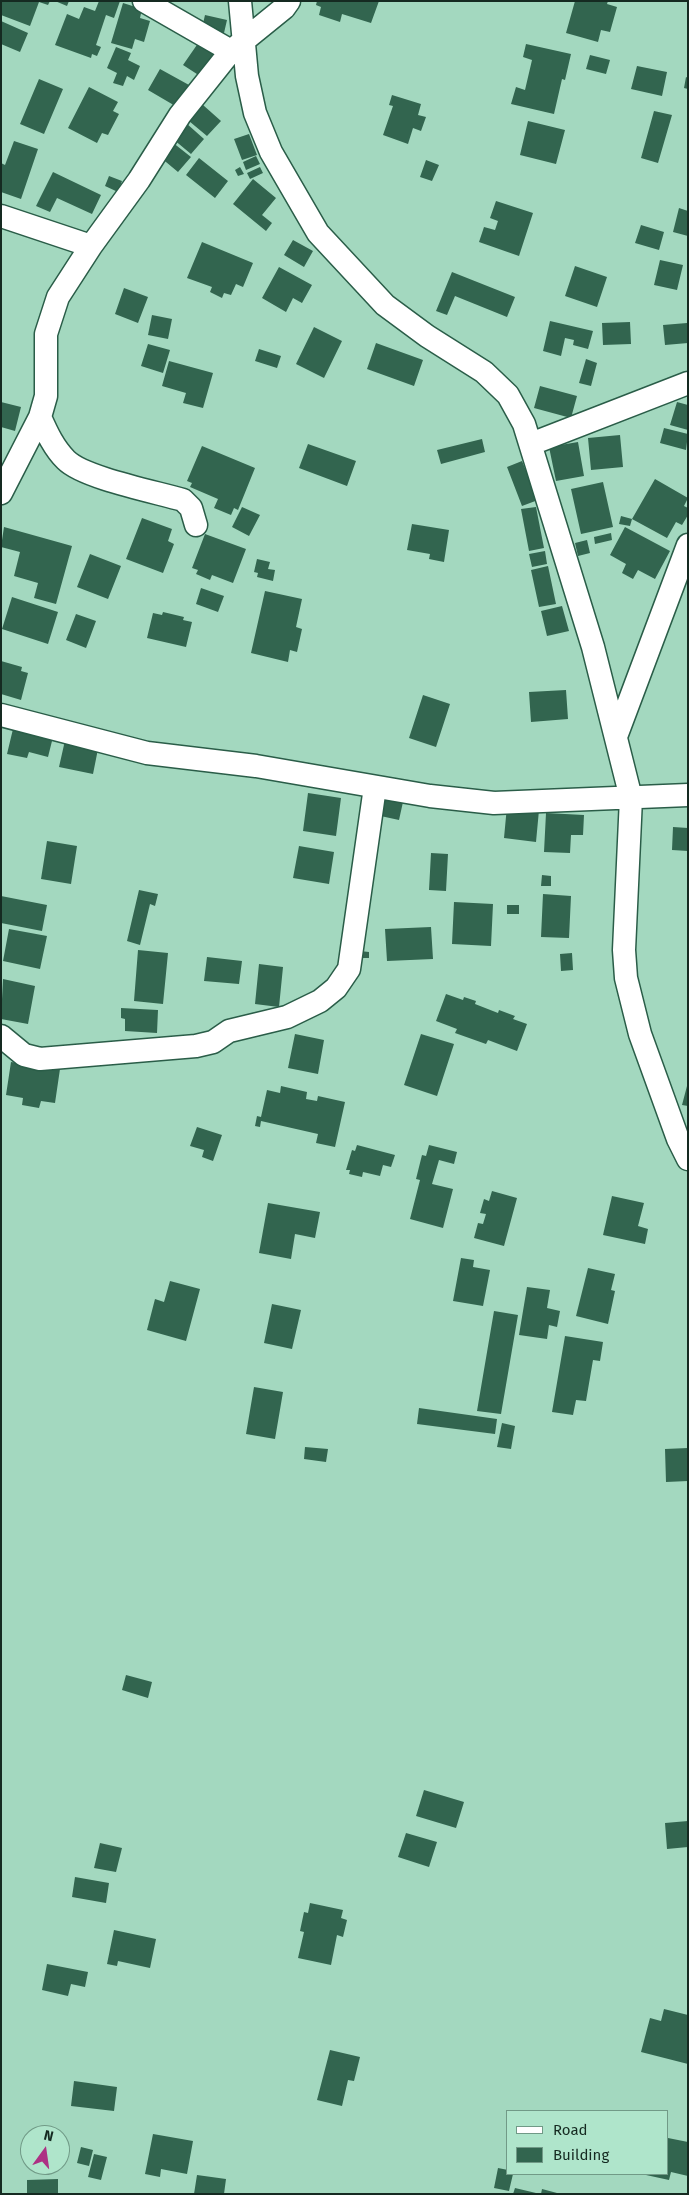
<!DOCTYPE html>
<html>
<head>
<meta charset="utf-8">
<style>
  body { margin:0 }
  #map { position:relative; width:689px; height:2195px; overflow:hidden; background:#a3d8bf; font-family:"Fira Sans",sans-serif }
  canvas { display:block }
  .frame { position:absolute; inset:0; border:2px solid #152a21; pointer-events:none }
  .legend { position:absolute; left:506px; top:2110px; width:162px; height:65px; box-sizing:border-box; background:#afe5cb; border:1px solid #719a87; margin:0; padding:6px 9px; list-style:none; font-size:15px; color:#152a21 }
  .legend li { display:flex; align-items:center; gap:10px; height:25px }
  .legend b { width:25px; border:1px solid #719a87 }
  .north { position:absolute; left:20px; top:2125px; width:50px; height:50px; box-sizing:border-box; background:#afe5cb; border:1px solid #719a87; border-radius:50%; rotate:14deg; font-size:14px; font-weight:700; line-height:20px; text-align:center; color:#152a21 }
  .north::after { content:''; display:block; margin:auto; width:18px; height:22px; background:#ad3184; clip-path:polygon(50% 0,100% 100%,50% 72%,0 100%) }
</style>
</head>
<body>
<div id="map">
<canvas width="689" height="2195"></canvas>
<div class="frame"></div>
<ul class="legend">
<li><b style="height:6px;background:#fff"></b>Road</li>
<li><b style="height:14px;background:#32654f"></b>Building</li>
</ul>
<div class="north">N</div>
</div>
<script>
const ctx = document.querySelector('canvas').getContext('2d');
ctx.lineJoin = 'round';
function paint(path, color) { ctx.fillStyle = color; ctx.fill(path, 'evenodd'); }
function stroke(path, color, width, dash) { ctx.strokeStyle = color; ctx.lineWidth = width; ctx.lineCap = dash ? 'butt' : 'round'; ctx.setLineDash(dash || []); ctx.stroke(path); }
paint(new Path2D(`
  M2,1h48l-2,4 -9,-3 -9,24 -29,-11z
  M55,1h14l-2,5z
  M99,1h21l-6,17 -8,-3 -10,30 5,2 -4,9 -5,-2 -1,4 -36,-13 12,-31 12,5 5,-12 11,4z
  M317,1h62l-8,22 -29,-9 -2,8 -21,-7 2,-8 -5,-2z
  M575,1h33l-1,3 10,3 -7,25 -9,-2 -3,12 -32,-9z
  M123,3l19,6 -2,9 10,3 -6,21 -9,-3 -3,10 -21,-6z
  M205,15l22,5 -3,13 -22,-5z
  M1,21l27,12 -8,19 -19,-8z
  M201,39l20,14 -21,23 -17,-11z
  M526,44l45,10 -6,26 -3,-1 -8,35 -43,-10 5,-17 9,3 7,-30 -9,-3z
  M116,47l15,6 -3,7 12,6 -6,14 -7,-4 -4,10 -10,-3 4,-10 -10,-5z
  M590,55l20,5 -4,14 -20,-5z
  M637,66l30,6 -5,24 -31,-7z
  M160,69l29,16 -12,22 -29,-17z
  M686,77l2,1v11l-4,-1z
  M39,79l24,10 -19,45 -24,-10z
  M89,87l29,15 -5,9 6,3 -11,21 -6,-2 -5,10 -29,-15z
  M392,95l29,9 -3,11 8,2 -5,14 -8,-3 -5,16 -25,-9 10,-29 -4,-1z
  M203,105l18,16 -14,15 -18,-15z
  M654,111l18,4 -14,48 -17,-5z
  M528,121l37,9 -9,34 -36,-9z
  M186,123l18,16 -13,15 -18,-15z
  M249,134l8,21 -15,5 -8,-21z
  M14,141l24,8 -17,50 -20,-7v-29l4,2z
  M172,142l19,15 -13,15 -18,-15z
  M256,156l4,8 -14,6 -3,-8z
  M199,158l29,23 -13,17 -29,-23z
  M426,160l13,5 -7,16 -12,-4z
  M240,167l4,7 -6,2 -3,-6z
  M260,167l3,6 -13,6 -3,-6z
  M53,172l48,23 -9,19 -35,-16 -7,14 -14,-6z
  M109,176l13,5 -4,11 -13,-6z
  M253,179l23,19 -14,17 10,8 -6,8 -33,-27z
  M496,201l37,12 -14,43 -40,-14 5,-15 11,3 3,-9 -8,-3z
  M679,208l9,3v25l-15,-4z
  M641,225l23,7 -5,18 -24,-7z
  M293,240l20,11 -9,16 -20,-12z
  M202,242l51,21 -10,24 -7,-3 -5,11 -7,-2 -2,5 -12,-6 2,-5 -25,-9z
  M660,260l23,5 -6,25 -23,-5z
  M575,266l32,11 -10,30 -32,-11z
  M279,267l33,18 -10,18 -9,-5 -7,14 -24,-14z
  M452,272l63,25 -8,20 -52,-21 -8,19 -11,-4z
  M124,288l24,9 -10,26 -23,-9z
  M152,315l20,4 -4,20 -20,-4z
  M550,321l43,10 -5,18 -15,-4 1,-5 -9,-2 -4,18 -18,-5z
  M630,322l1,22 -28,1 -1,-22z
  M687,323l1,20 -23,2 -2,-20z
  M314,327l28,14 -18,37 -28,-14z
  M376,343l47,17 -9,26 -47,-17z
  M148,344l22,6 -7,23 -22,-7z
  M259,349l22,7 -4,12 -22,-7z
  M586,359l11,4 -6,23 -12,-3z
  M169,361l44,12 -10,35 -20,-5 3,-10 -24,-7z
  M540,386l37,10 -6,22 -37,-10z
  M1,402l20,5 -6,24 -14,-4z
  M677,402l11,3v25l-18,-5z
  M664,428l24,6 -2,16 -26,-7z
  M620,435l3,32 -32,3 -3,-32z
  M482,439l3,13 -44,12 -4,-14z
  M578,442l6,34 -28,5 -7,-34z
  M308,444l48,17 -9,25 -48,-18z
  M202,446l53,22 -17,42 -4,-2 -3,7 -17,-7 4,-9 -28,-12 2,-4 -5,-2z
  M522,461l16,39 -16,6 -15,-39z
  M655,479l33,19 -4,8 4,2v7l-6,10 -6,-3 -9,16 -35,-19z
  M603,482l10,45 -32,7 -10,-45z
  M242,507l18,8 -11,21 -17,-9z
  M536,507l8,41 -15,3 -8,-42z
  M621,516l11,3 -2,7 -11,-2z
  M142,518l30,11 -4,12 6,3 -11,29 -37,-14z
  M412,524l37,6 -5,32 -15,-3 1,-5 -23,-4z
  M4,527l68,19 -16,58 -22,-6 4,-15 -24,-7 6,-24 -19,-5z
  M625,527l45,24 -15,28 -17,-9 -5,9 -11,-6 4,-9 -16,-9z
  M611,533l1,7 -17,4 -1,-7z
  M205,534l41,15 -13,34 -21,-8 -2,5 -14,-6 2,-4 -6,-2z
  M587,540l3,13 -12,3 -3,-13z
  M545,551l2,13 -15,3 -3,-13z
  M90,554l31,12 -13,33 -31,-12z
  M257,559l13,3 -2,7 7,1 -2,11 -16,-4 1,-4 -4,-1z
  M548,566l8,38 -17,3 -8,-37z
  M201,588l23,8 -6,16 -22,-8z
  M265,591l37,8 -6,28 6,2 -5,23 -7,-2 -2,12 -37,-9z
  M12,597l46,15 -10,32 -46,-15z
  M562,606l7,25 -22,5 -6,-25z
  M163,612l21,5 -1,3 9,2 -6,25 -39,-9 6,-25 9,2z
  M76,614l20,7 -10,27 -20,-8z
  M1,661l21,6 -1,4 7,2 -7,27 -20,-6z
  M566,690l2,29 -37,3 -2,-30z
  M423,695l27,9 -14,43 -27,-9z
  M13,729l41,4 -6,24 -19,-5 -2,6 -20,-4z
  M66,736l33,8 -6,30 -34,-7z
  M308,793l33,5 -5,38 -33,-5z
  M380,797l23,5 -4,18 -23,-5z
  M507,806l32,4 -3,32 -32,-4z
  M546,813l38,2 -1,20h-12l-1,18 -26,-1z
  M673,827l15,1v23l-16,-1z
  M47,841l30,5 -6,38 -30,-5z
  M299,846l35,6 -5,32 -36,-6z
  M431,853l17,1 -2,37 -17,-1z
  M542,875l9,1v10h-10z
  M139,890l19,4 -3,12 -5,-2 -10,41 -13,-4z
  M543,894l28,2 -2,42 -28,-1z
  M1,896l46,9 -5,26 -41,-8z
  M454,902l39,2 -2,42 -39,-2z
  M507,905h12v9h-12z
  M431,927l2,32 -46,2 -2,-32z
  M9,929l38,7 -7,33 -37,-8z
  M138,950l30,3 -5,51 -29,-3z
  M360,951l9,1v6h-9z
  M572,953l1,17 -12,1 -1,-17z
  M207,957l35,4 -3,23 -35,-3z
  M259,964l24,3 -4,40 -24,-3z
  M3,979l32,7 -7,38 -27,-5z
  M446,994l17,6 1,-3 12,4 -1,3 23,9 1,-3 16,6 -2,3 14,5 -10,27 -29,-11 -2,4 -31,-11 2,-4 -21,-8z
  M121,1008l37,2 -1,23 -32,-2v-12l-4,-1z
  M295,1034l29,6 -6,34 -30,-6z
  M421,1034l33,10 -17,52 -33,-11z
  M11,1062l49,7 -5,34 -14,-2 -2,7 -17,-3 1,-7 -17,-3z
  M281,1086l26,6 -1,7 11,2 1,-5 27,6 -10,45 -19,-4 2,-9 -57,-13 -1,6 -5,-1 2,-10 4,1 6,-27 13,3z
  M687,1086h1v20l-6,-1z
  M197,1127l25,8 -9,26 -11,-4 2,-7 -14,-4z
  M357,1145l38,10 -4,12 -8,-2 -3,11 -17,-4 -1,5 -13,-3 1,-4h-4l6,-20 3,1z
  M429,1145l28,7 -3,12 -15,-4 -7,24 21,5 -10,39 -33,-9 10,-39 -4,-1 6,-24 4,1z
  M492,1191l25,7 -13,48 -30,-8 4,-15 5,1 3,-10 -6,-1 4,-14 5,2z
  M612,1196l32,7 -6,23 10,3 -3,15 -42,-9z
  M268,1203l52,9 -5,26 -20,-4 -4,25 -32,-6z
  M461,1258l13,2 -1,7 17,3 -7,36 -30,-5z
  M588,1268l27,6 -4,16 4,1 -7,33 -32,-8z
  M170,1281l30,8 -14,52 -39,-11 8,-31 9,3z
  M527,1287l23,3 -3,18 13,3 -3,16 -8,-2 -2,14 -28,-4z
  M272,1304l29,6 -9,39 -28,-6z
  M494,1311l24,4 -17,99 -24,-3z
  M565,1336l38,6 -3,19 -7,-1 -7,41 -10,-1 -3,15 -21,-3z
  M254,1387l29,5 -8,47 -29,-5z
  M419,1408l78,11 -2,15 -78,-10z
  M502,1423l13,3 -4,23 -14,-2z
  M305,1447l23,2 -2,13 -22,-3z
  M688,1448v33l-22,1 -1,-33z
  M126,1675l26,7 -4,16 -26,-8z
  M424,1790l40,12 -8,26 -40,-12z
  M688,1821v26l-21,2 -2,-26z
  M406,1833l31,9 -8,25 -31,-10z
  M100,1843l22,5 -6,24 -22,-4z
  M75,1877l34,6 -3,20 -34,-6z
  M310,1903l33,7 -2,8 6,2 -4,17 -6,-2 -6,30 -33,-7 6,-26 -4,-1 4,-19 4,1z
  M114,1930l42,9 -6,29 -32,-7 -1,5 -10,-2z
  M47,1964l41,8 -3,15 -14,-3 -3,12 -26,-6z
  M664,2009l24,6v49l-47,-12 9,-34 11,3z
  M330,2050l30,7 -6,24 -6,-1 -6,26 -25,-6z
  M74,2081l43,6 -3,24 -43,-5z
  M153,2134l40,7 -6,33 -26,-5 -1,8 -15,-3z
  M668,2138l20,4v34l-17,-4 -2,8 -23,-5 22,-1z
  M81,2147l12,3 -4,16 -12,-3z
  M94,2154l13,3 -6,23 -13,-3z
  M498,2168l10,2v4h5l-4,17 -15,-3z
  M197,2175l29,4 -2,15h-30z
  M58,2179v15h-31v-14z
  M515,2188l21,5v1h-23z
  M542,2189l15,4v1h-16z`), '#32654f');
const minor = new Path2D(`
  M144,1l87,50
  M240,1l7,75 8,37 16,39 47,81 67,72 42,31 57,36 24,23 16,29 69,223 38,151 -7,152 2,28 14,56 38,105 10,20
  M1,216l90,30
  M40,417c7,16 14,31 26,43 18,18 90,32 117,40l8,8 5,17
  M531,444l157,-61
  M1,493l39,-76 6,-21v-62l12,-37 33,-51 48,-66 41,-65 51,-64 53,-43 5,-7
  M1,715l146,38 109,13 174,30 64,7 194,-8
  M617,734l71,-189
  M1,1036l23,19 16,4 156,-13 17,-4 16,-11 58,-14 33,-16 16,-13 13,-19 26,-182`);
stroke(minor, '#2a5d48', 25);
stroke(minor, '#fff', 22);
</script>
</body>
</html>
